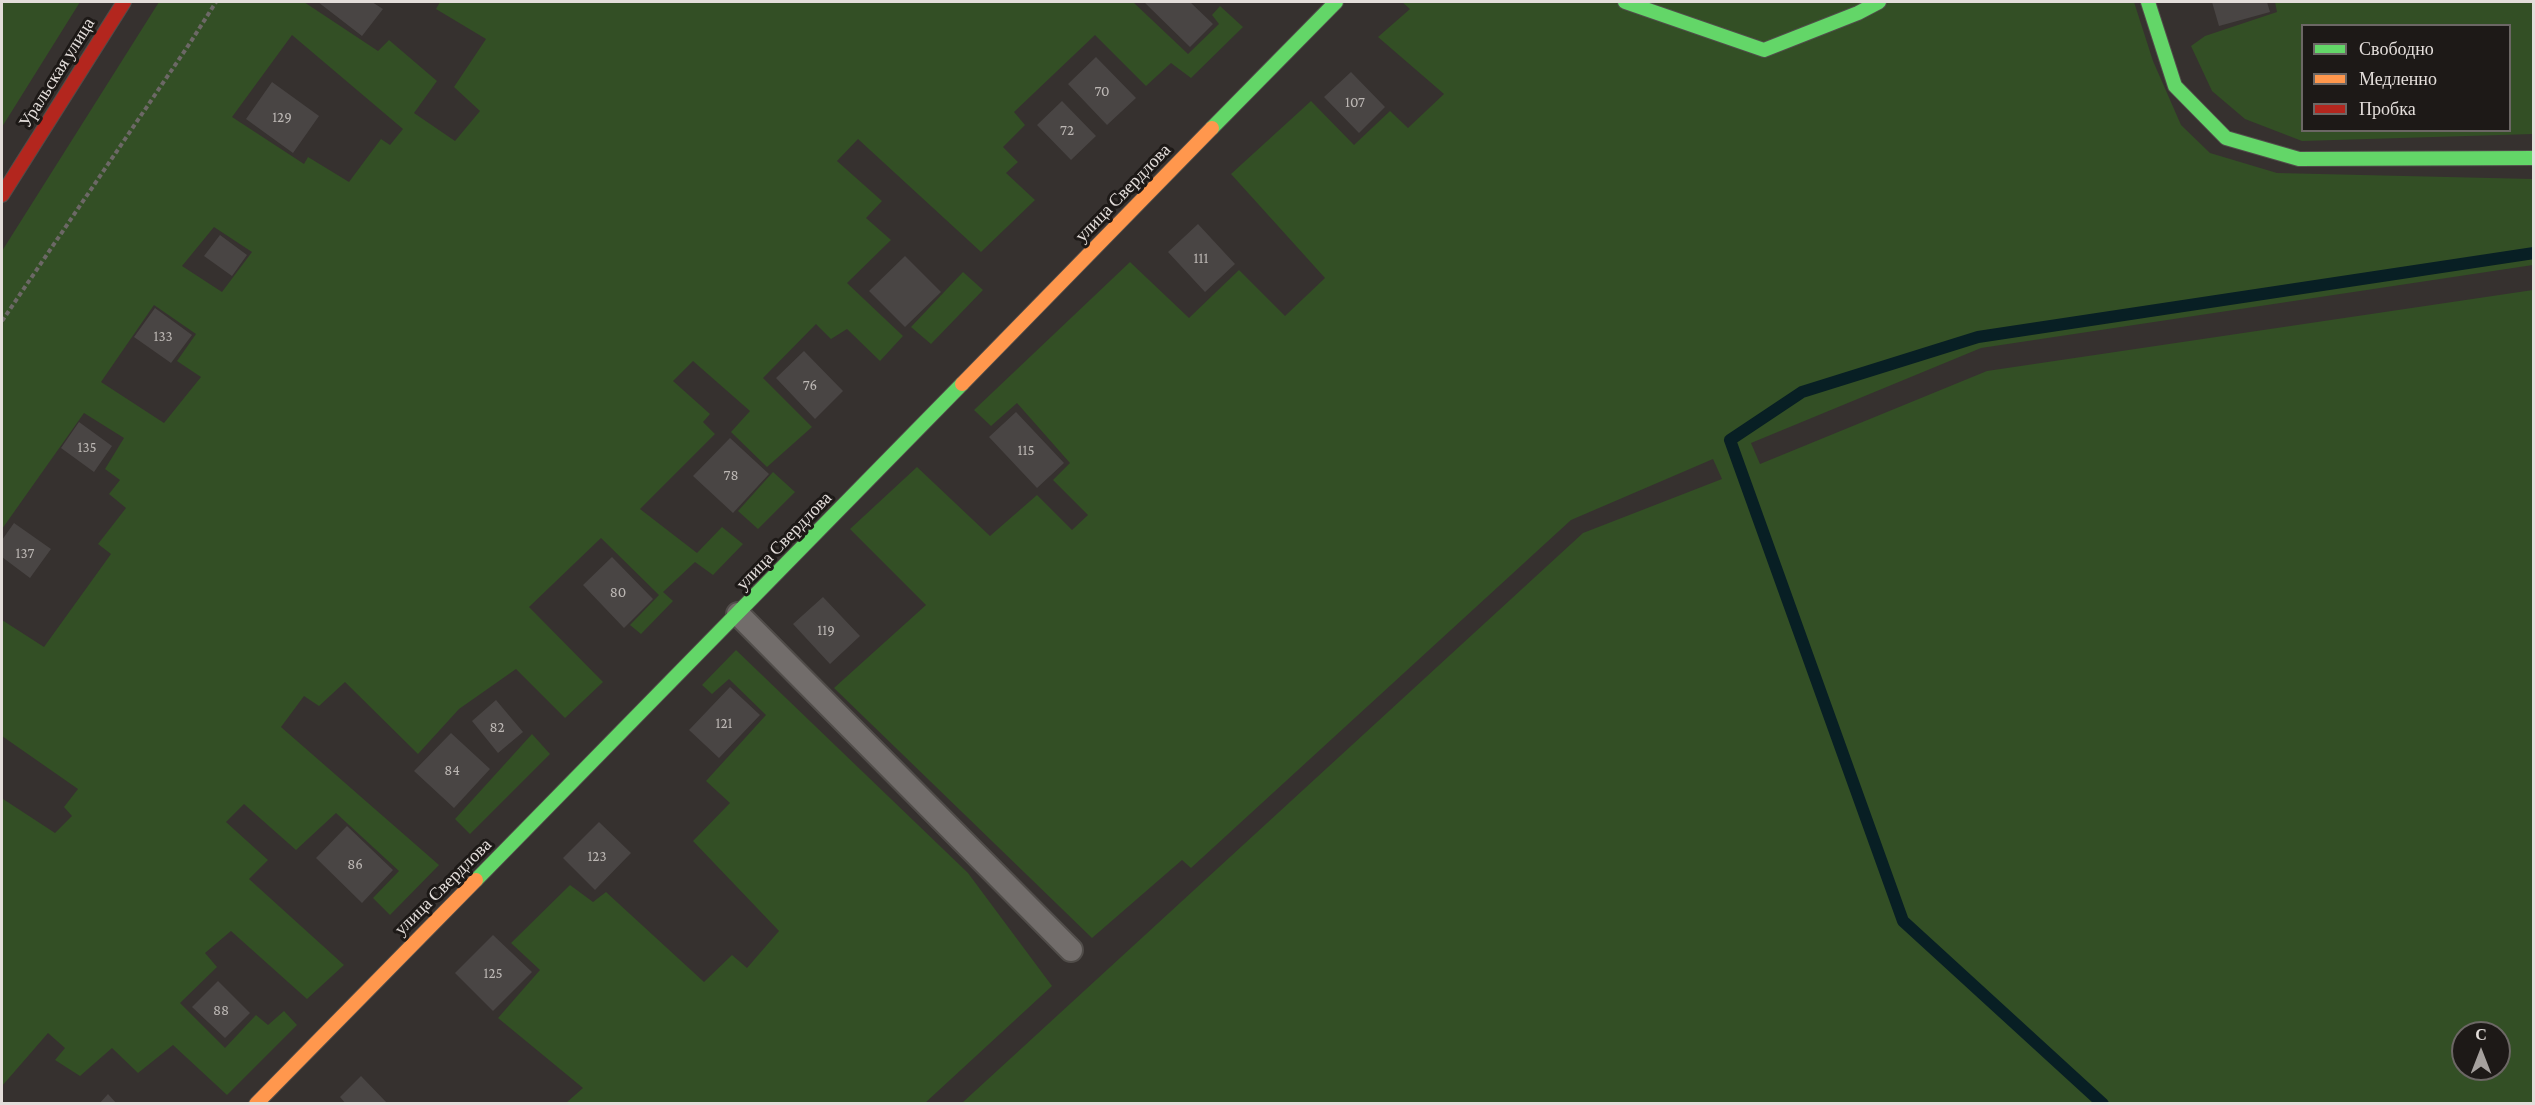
<!DOCTYPE html>
<html>
<head>
<meta charset="utf-8">
<style>
  body { margin:0 }
  #map { position:relative; width:2535px; height:1105px; overflow:hidden; background:#36312f; font-family:"Crimson Pro",serif }
  canvas { display:block }
  .frame { position:absolute; inset:0; border:3px solid #e3ddda; pointer-events:none }
  .legend { position:absolute; left:2301px; top:24px; width:210px; height:108px; box-sizing:border-box; background:#1d1917; border:2px solid #6c6765; margin:0; padding:8px 10px; list-style:none; font-size:18px; color:#e3ddda }
  .legend li { display:flex; align-items:center; gap:12px; height:30px }
  .legend b { width:30px; border:2px solid #6c6765 }
  .north { position:absolute; left:2451px; top:1021px; width:60px; height:60px; box-sizing:border-box; background:#1d1917; border:2px solid #6c6765; border-radius:50%; rotate:0deg; font-size:16px; font-weight:700; line-height:24px; text-align:center; color:#e3ddda }
  .north::after { content:''; display:block; margin:auto; width:21px; height:27px; background:#a6a19e; clip-path:polygon(50% 0,100% 100%,50% 72%,0 100%) }
</style>
</head>
<body>
<div id="map">
<canvas width="2535" height="1105"></canvas>
<div class="frame"></div>
<ul class="legend">
<li><b style="height:8px;background:#63d668"></b>Свободно</li>
<li><b style="height:8px;background:#ff974d"></b>Медленно</li>
<li><b style="height:8px;background:#b3261e"></b>Пробка</li>
</ul>
<div class="north">С</div>
</div>
<script>
const ctx = document.querySelector('canvas').getContext('2d');
ctx.lineJoin = 'round';
function paint(path, color) { ctx.fillStyle = color; ctx.fill(path, 'evenodd'); }
function stroke(path, color, width, dash) { ctx.strokeStyle = color; ctx.lineWidth = width; ctx.lineCap = dash ? 'butt' : 'round'; ctx.setLineDash(dash || []); ctx.stroke(path); }
function drawText(font, color, halo, rows, align = 'center') {
  ctx.font = font + ' "Crimson Pro",serif'; ctx.lineWidth = 6; ctx.setLineDash([]); ctx.textBaseline = 'middle'; ctx.strokeStyle = halo; ctx.fillStyle = color; for (const [text, x, y, turn = 0] of rows) {
    ctx.save(); ctx.translate(x, y); ctx.rotate((+turn || 0) * Math.PI / 180); ctx.textAlign = isNaN(turn) ? turn : align; if (halo) ctx.strokeText(text, 0, 0); ctx.fillText(text, 0, 0); ctx.restore();
  }
}
paint(new Path2D(`
  M2,2h78l-78,125z
  M159,2h145l74,49 11,-11 48,41 -23,32 41,28 25,-30 -26,-24 32,-48 -50,-30 4,-7h693l55,52 31,-30 -7,-9 8,-9 23,21 -52,51 -20,-15 -25,23 -51,-51 -81,77 11,13 -22,22 15,15 -12,11 29,27 -54,52 -123,-113 -21,22 45,40 -16,17 25,22 -44,43 56,53 -23,25 -33,-32 -16,10 -15,-15 -53,54 49,49 -45,40 -36,-35 19,-21 -57,-50 -20,20 37,33 -7,8 12,12 -75,75 57,44 25,-26 21,17 -30,31 -18,-13 -32,30 10,9 -32,33 -11,-9 29,-30 -58,-57 -72,69 74,75 -38,36 -49,-49 -57,40 -41,45 -73,-72 -26,24 -15,-10 -23,31 158,138 -49,50 -17,-17 26,-27 -63,-58 -40,37 -52,-46 -18,18 42,38 -19,19 95,86 -37,34 -76,-68 -26,22 12,14 -37,36 45,45 31,-33 12,10 16,-14 13,14 -70,70 -54,-50 -35,28 -26,-25 -32,28 -25,-16 10,-12 -17,-15 -46,53v-285l1,-2 52,34 17,-17 -8,-9 14,-18 -76,-53v-116l42,27 67,-93 -13,-10 28,-36 -17,-14 11,-14 -15,-11 19,-31 -40,-25 -82,116v-278zM292,35l111,94 -13,16 -9,-6 -32,43 -41,-25 -4,7 -72,-47zM214,227l38,25 -30,40 -40,-26zM154,305l42,29 -19,27 24,16 -37,46 -63,-41z
  M1402,2h732l19,59 28,64 29,28 67,20 256,6v86l-552,83 -230,95 9,21 227,-93 546,-81v813h-1571l621,-570 139,-54 -9,-20 -142,61 -380,348 -9,-8 -90,78 -258,-250 92,-83 -76,-76 67,-62 73,69 47,-41 35,35 16,-15 -35,-35 17,-17 -53,-60 -26,23 -17,-16 156,-148 59,56 50,-48 46,46 40,-38 -94,-104 80,-73 43,44 36,-34 18,17 36,-34 -66,-57 32,-28zM2463,1033h36v36h-36z
  M2275,2h258v132l-231,7 -57,-22 -33,-28 -21,-45 14,-10 72,-24zM2302,26h208v104h-208z
  M963,272l20,18 -52,54 -20,-17z
  M773,472l22,20 -37,37 -20,-18z
  M736,650l232,223 84,113 -127,117h-359l17,-15 -85,-70 42,-48 -29,-27 59,-58 23,17 13,-10 98,90 28,-27 15,13 32,-37 -86,-90 37,-38 -24,-22 60,-66 -37,-36 -17,15 -10,-9z
  M532,734l18,20 -80,80 -15,-15z`), '#334f25');
stroke(new Path2D(`
  M2103,1104l-200,-183 -173,-481 72,-48 176,-55 556,-84`), '#081f24', 12);
paint(new Path2D(`
  M318,2h54l11,7 -21,27z
  M1144,2h46l23,22 -23,23z
  M2212,2h55l3,10 -51,14z
  M1096,57l40,41 -29,27 -39,-41z
  M1351,72l34,35 -26,26 -35,-36z
  M272,82l47,34 -26,37 -47,-34z
  M1062,101l34,35 -25,24 -34,-35z
  M1198,224l37,40 -30,28 -37,-40z
  M220,235l27,20 -15,21 -28,-20z
  M905,256l36,36 -36,35 -36,-36z
  M155,308l37,27 -21,28 -37,-26z
  M804,351l39,40 -28,28 -39,-41z
  M1016,412l48,51 -27,25 -48,-51z
  M79,422l33,24 -18,26 -33,-24z
  M730,438l39,36 -36,39 -40,-37z
  M14,523l37,26 -21,29 -28,-21v-17z
  M612,557l41,42 -29,29 -41,-43z
  M823,597l37,39 -30,28 -37,-40z
  M730,687l30,28 -41,43 -30,-28z
  M496,700l27,32 -25,21 -26,-32z
  M451,733l39,36 -36,39 -40,-37z
  M599,822l32,31 -36,37 -32,-32z
  M347,826l46,44 -31,33 -46,-45z
  M493,935l39,37 -39,39 -38,-38z
  M218,981l32,32 -25,25 -33,-31z
  M361,1076l27,28h-42l-6,-7z
  M108,1094l9,10h-18z`), '#494544');
const lane = new Path2D(`
  M738,614l333,336`);
const fast = new Path2D(`
  M1625,2l139,48 94,-37 21,-11
  M2148,2l27,84 51,52 73,21 235,-1
  M1212,128l124,-126
  M476,880l486,-496`);
const slow = new Path2D(`
  M962,384l250,-256
  M256,1104l220,-224`);
const jam = new Path2D(`
  M2,195l122,-193`);
stroke(lane, '#514d4a', 26);
stroke(fast, '#514d4a', 16);
stroke(slow, '#514d4a', 16);
stroke(jam, '#514d4a', 16);
stroke(new Path2D(`
  M2,321l188,-278 26,-41`), '#6c6866', 4, [4.5, 3]);
stroke(lane, '#726d6b', 22);
stroke(fast, '#63d668', 14);
stroke(slow, '#ff974d', 14);
stroke(jam, '#b3261e', 14);
drawText('15px', '#bcb7b4', null, [
  ["70",1102,91],
  ["107",1355,102],
  ["129",282,117],
  ["72",1067,130],
  ["111",1201,258],
  ["133",163,336],
  ["76",810,385],
  ["135",87,447],
  ["115",1026,450],
  ["78",731,475],
  ["137",25,553],
  ["80",618,592],
  ["119",826,630],
  ["121",724,723],
  ["82",497,727],
  ["84",452,770],
  ["123",597,856],
  ["86",355,864],
  ["125",493,973],
  ["88",221,1010]
]);
drawText('18px', '#e3ddda', '#1d1917', [
  ["Уральская улица",57,73,-58],
  ["улица Свердлова",1123,193,-46],
  ["улица Свердлова",784,541,-46],
  ["улица Свердлова",443,887,-45]
]);
</script>
</body>
</html>
